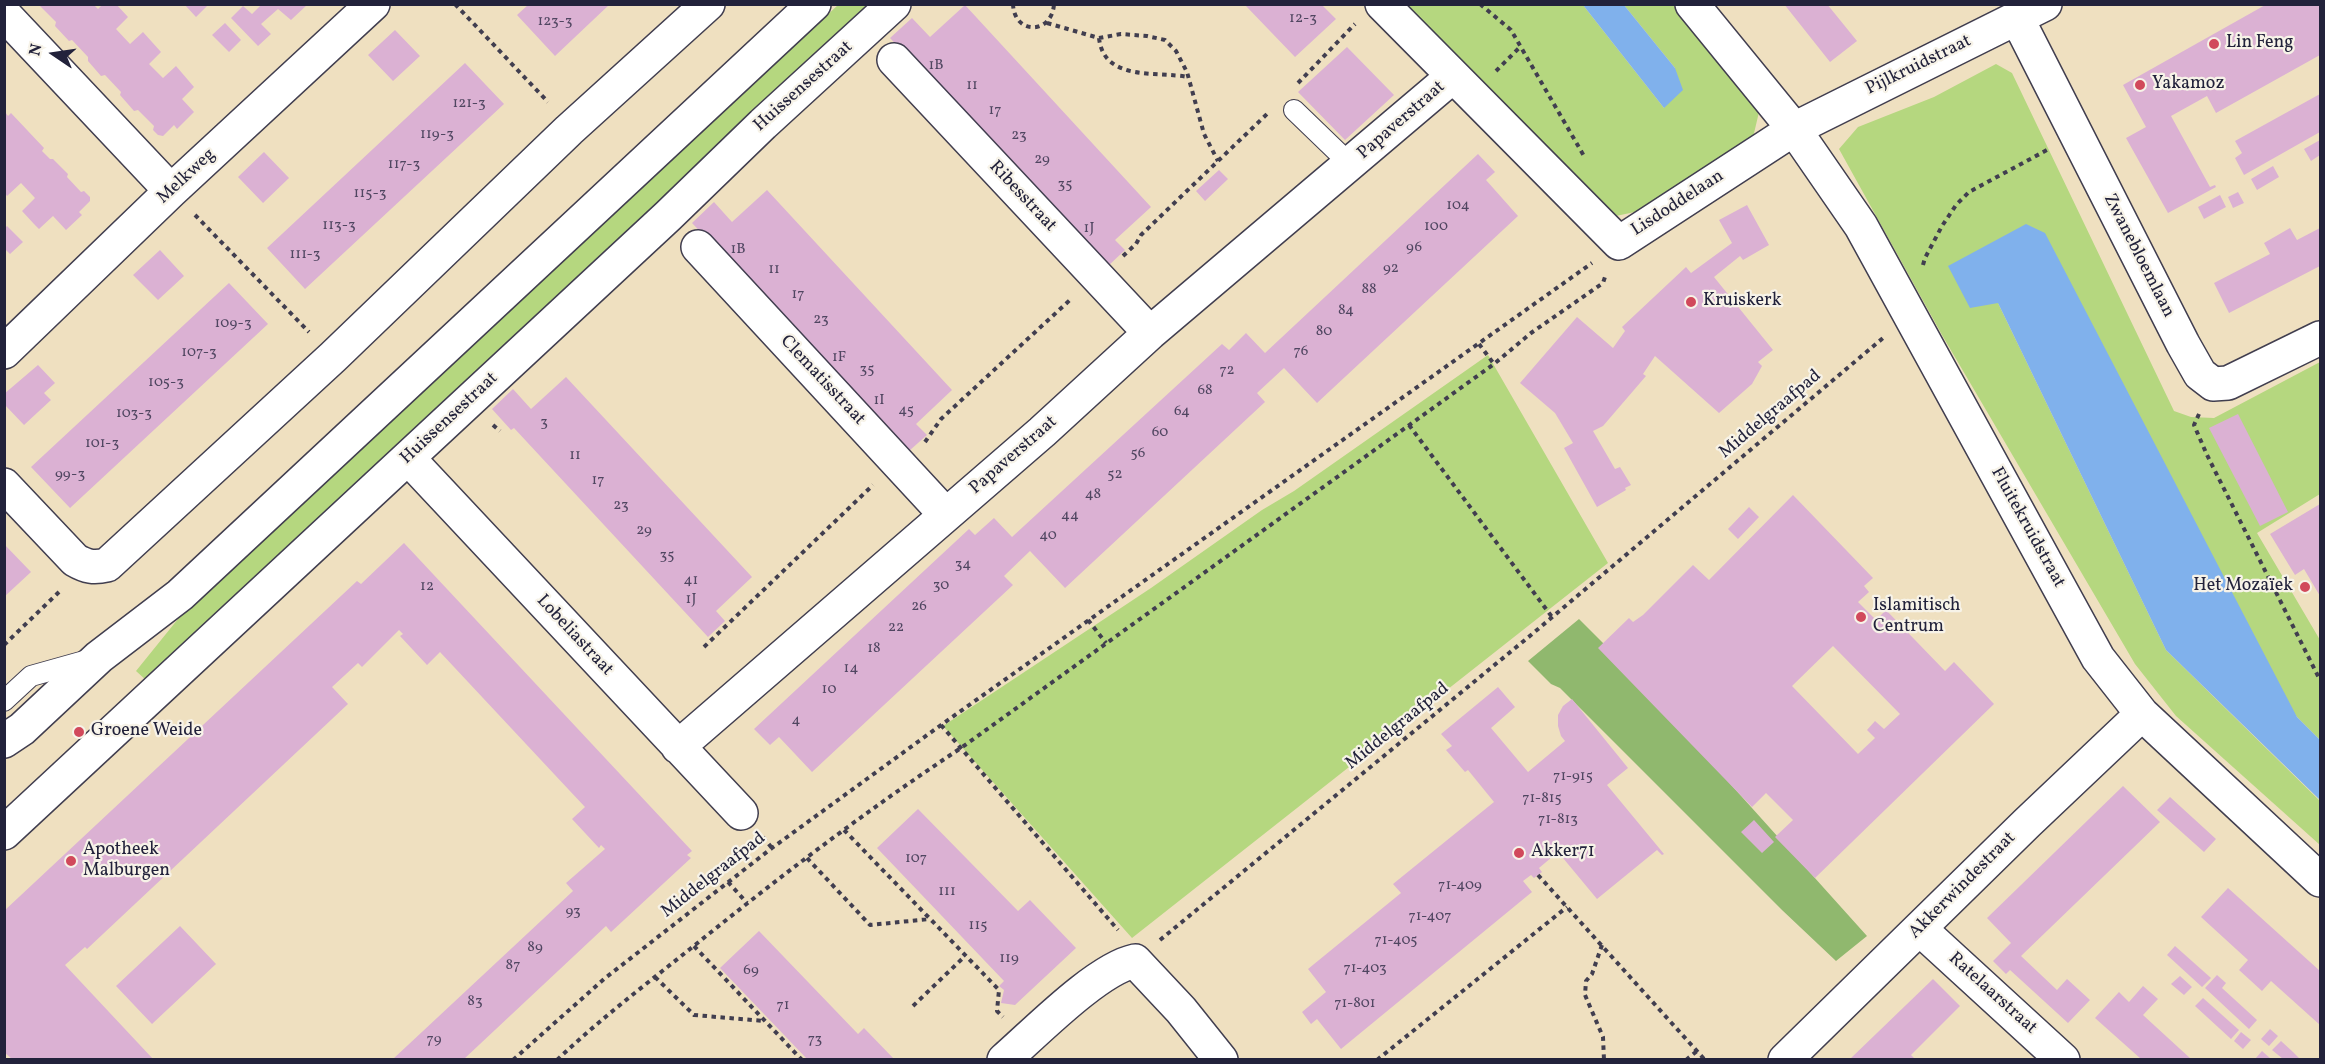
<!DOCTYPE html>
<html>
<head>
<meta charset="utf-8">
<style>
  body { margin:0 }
  #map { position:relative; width:2325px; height:1064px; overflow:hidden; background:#efe0c0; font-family:Vollkorn,serif }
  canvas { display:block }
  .frame { position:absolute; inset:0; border:6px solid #22223b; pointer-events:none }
  .north { position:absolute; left:24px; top:24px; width:60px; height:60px; -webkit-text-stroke:4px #f7f3e8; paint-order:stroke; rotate:283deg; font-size:16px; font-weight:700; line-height:24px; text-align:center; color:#22223b }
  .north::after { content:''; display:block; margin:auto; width:21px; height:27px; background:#22223b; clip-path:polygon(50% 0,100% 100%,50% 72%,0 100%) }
</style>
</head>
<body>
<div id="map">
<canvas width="2325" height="1064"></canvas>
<div class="frame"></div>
<div class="north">N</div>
</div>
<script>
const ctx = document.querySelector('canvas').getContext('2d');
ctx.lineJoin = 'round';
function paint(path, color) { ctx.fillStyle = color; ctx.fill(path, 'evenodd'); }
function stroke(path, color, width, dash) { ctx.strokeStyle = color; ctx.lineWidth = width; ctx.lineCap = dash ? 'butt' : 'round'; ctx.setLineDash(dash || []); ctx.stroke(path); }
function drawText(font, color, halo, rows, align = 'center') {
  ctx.font = font + ' Vollkorn,serif'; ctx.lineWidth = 4.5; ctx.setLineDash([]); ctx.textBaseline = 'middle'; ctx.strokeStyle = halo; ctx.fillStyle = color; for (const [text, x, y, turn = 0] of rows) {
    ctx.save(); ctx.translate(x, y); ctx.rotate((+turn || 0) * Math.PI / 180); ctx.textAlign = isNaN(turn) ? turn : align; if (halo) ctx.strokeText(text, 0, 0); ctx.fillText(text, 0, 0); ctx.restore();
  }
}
paint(new Path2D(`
  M838,5h30l-721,676 -11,-10 42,-52z
  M1401,5h182l81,103 11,-40 -51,-63h49l86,107 -8,34 -107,64 -28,6 -20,-3z
  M1996,64l16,9 162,338 17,6 23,1 106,-56v132l-63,39 63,107v100l-23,-23 -299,-414 168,347 154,151v44l-144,-129 -41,-52 -193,-329 -103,-186 19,-22 76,-30z
  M1488,355l120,208 -476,375 -189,-212 208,-138 111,-78 32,-19z`), '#b5d77f');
paint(new Path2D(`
  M1579,619l31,31 257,286 -31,25 -54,-51 -222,-222 -9,-4 -23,-23z`), '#90b86e');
paint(new Path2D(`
  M1583,5h41l51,63 8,22 -19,18z
  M2026,224l19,9 252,484 23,23v60l-154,-150 -168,-347 -28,5 -22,-42z`), '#80b1ec');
paint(new Path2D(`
  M38,4h55l5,5 5,-5h13l12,13 -12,12 14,15 13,-12 18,20 -12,12 14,14 13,-12 18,21 -12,12 12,13 -17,17 -3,-4 -11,11 -5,-1 -5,-5 1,-4 -16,-16 -4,1 -14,-16 1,-3 -16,-17 -4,1 -13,-15v-4l-16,-17 -3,1 -14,-15 1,-4z
  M184,4h25l-13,13z
  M262,4h46l-17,16 -13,-11 -17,15 10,10 -13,12 -27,-28 12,-12 9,8z
  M529,4h81l-55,52 -38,-41z
  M1784,4h43l30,37 -27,21z
  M2267,4h53v51l-104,58 -9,-17 -36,20 39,71 5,-2 1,2 -48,26 -42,-75 20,-11 -23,-42z
  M965,5l186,202 -36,33 10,10 -18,17 -217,-229 22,-20 18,19z
  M1245,5h77l14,14 -41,38z
  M225,23l16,17 -12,12 -17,-17z
  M395,30l25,26 -27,25 -25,-26z
  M1347,47l47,48 -49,45 -47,-48z
  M465,63l39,41 -199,185 -38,-41z
  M2320,94v38l-76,43 -9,-17 7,-5 -7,-12z
  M5,112l3,4 3,-3 33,35 -2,3 8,8h3l15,15 -1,3 14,15 3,-1 6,6v4l-11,11 3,3 -16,15 -13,-14 -14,13 -5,-5 -12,-13 13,-13 -14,-15 -14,13 -2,-3z
  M2320,140v15l-9,6 -7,-12z
  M264,152l25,26 -26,25 -25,-26z
  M1478,154l17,18 -9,8 32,36 -201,187 -33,-35 -27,25 8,9 -200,186 -35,-37 -26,25 9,9 -201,187 -33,-35 -9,8 -16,-16 215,-200 6,6 19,-17 18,19 210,-193 7,6 17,-17 19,20z
  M2273,166l6,11 -22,13 -6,-11z
  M1219,170l9,9 -23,22 -9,-10z
  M767,190l185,200 -36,34 11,11 -18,16 -217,-228 22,-21 18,20z
  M2238,192l6,11 -11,5 -5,-11z
  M2220,195l6,12 -22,12 -6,-12z
  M1747,205l22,40 -26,15 -3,-4 -26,21 59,73 -15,12 4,4 -10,18 -33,29 -64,-57 -12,18 3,2 -43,50 -10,5 22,38 5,-2 11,18 -6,3 1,2 -29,17 -33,-59 9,-5 -18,-30 -35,-30 57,-66 36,31 12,-17 -3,-4 64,-60 5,6 41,-30 -13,-23z
  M7,226l16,16 -13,12 -6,-6v-19z
  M2290,228l7,12 23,-12v38l-91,47 -15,-30 56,-29 -6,-11z
  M160,250l24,26 -26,24 -25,-25z
  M229,283l39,41 -198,184 -39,-41z
  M38,365l17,18 -11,10 7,7 -27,25 -20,-21v-10z
  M566,377l186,200 -36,34 9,10 -17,16 -194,-209 -3,2 -19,-21 21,-20 18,20z
  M2238,414l50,98 -28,14 -51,-98z
  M1793,495l80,83 -9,8 5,6 -11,10 18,18 10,-10 59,61 9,-9 40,42 -179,174 -40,-41 18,-17 -27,-27 -14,14 -154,-159 31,-30 4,4 10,-7 50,-50 16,15zM1833,646l67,68 -16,15 -9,-8 -8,9 8,8 -17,16 -66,-68z
  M2320,504v92l-16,-27 -9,6 -25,-41z
  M1749,507l10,10 -21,22 -10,-10z
  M404,543l288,308 -5,4 4,3 -80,74 -5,-6 -142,133h-71l180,-168 -7,-8 39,-34 -4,-4 -2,3 -27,-29 13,-12 -16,-17 -129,-138 -13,13 -27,-29 3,-2 -4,-4 -37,37 -4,-4 -26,24 16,17 -261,245 -2,-2 -20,18 88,94h-141l-8,-7v-141l353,-330 4,3z
  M4,544l27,28 -27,25z
  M1498,687l17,20 -24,21 37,44 37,-31 -4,-5 -3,-10v-11l5,-9 9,-7 56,69 -21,17 57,69 -2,1 -5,-5 -60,49 -39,-47 -19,16 3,4 -8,6 -3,-3 -8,6 9,11 -191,157 -24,-30 -6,5 -9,-12 24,-20 -18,-23 93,-76 -8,-9 101,-82 -26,-32 -3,2 -19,-22 6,-4 -11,-12z
  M2123,786l37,36 -139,134 36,34 10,-11 23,21 -22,23 -58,-53 -4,4 -13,-13 18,-18 -24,-25z
  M2170,797l46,42 -12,13 -47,-42z
  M918,809l100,102 12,-11 46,48 -61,57 -14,-2 3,-13 -5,-4 5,-5 -127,-133z
  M1754,820l20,22 -12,11 -21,-21z
  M2228,888l92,83v54l-49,-44 -9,10 -23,-21 9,-10 -47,-43z
  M180,926l36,38 -64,60 -36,-38z
  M759,931l99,103 6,-6 30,31h-87l-87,-91z
  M2175,946l36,32 -9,9 -35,-32z
  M2217,975l9,8 -4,5 35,32 -8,9 -44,-41z
  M2180,976l12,11 -8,8 -13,-11z
  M1933,979l27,27 -49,49 4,4h-65z
  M2143,986l15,13 -15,16 48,44h-50l-46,-41 24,-26 10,10z
  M2203,998l36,32 -8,9 -36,-33z
  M2270,1029l8,7 -9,10 -8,-7z
  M2241,1032l10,8 -8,9 -9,-8z
  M2281,1041l12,11 7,7h-17l-11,-9z
  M2262,1051l9,8h-16z`), '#dbb1d3');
const service = new Path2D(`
  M1294,110l57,55
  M4,701l27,-25 57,-16`);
const minor = new Path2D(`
  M1382,4l237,239 175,-114 251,-125
  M1692,4l102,125 67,97 237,432 44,56 178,166
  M4,14l167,177
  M2017,18l166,326 17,30 13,10 15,-1 92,-45
  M894,60l256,273
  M698,247l248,268
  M4,352l167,-161 202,-187
  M408,458l333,355
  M4,485l71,75c12,7 19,8 32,5l226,-208 236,-227 139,-126
  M678,747l364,-315 108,-99 302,-256
  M4,833l664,-617 95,-92 131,-120
  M1920,929l143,131
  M1004,1060c31,-27 93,-91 131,-99l46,49 40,50
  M1785,1060l242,-237 115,-109`);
const tertiary = new Path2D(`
  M4,741l18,-12 77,-72 81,-62 634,-591`);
stroke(service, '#413e4f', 22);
stroke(minor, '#413e4f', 36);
stroke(tertiary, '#413e4f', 36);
stroke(new Path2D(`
  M455,4l93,98
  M1013,4c1,31 39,31 41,0
  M1480,4l31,26 73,126
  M1047,23l52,15 22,-4 26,2 18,4 11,11 11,21 17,62 14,27
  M1099,38c5,44 58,33 89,39
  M1496,71l25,-25
  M1298,83l57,-59
  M195,215l114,117
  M1123,256l13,-12 5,-9 126,-121
  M1923,265l2,-7 17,-32 14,-21 13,-13 78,-42
  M1479,344l15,20
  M2199,414l-5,11 13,30 113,225
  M493,425l7,6
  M1409,425l143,192
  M925,442l16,-23 130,-120
  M1088,620l18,23
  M4,645l55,-53
  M704,647l169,-162
  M941,725l177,205
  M844,830l155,160 -2,21 6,6
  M763,837l9,11
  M807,858l63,67 60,-6
  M1538,875l167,185
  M728,882l19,21
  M1160,940l371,-305 352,-297
  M1602,945l-10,29 -6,7 -1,14 18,42 1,23
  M694,946l108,114
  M655,977l39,38 70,6
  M913,1006l52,-50
  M513,1060l91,-81 168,-131 169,-123 651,-462
  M557,1060c42,-40 88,-75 133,-111 88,-71 177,-139 271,-201l533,-384 37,-31 72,-50 3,-9
  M1377,1060l190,-153
  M1686,1060l11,-9`), '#413e4f', 4, [4.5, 4.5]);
stroke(service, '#fff', 20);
stroke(minor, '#fff', 33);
stroke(tertiary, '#fff', 33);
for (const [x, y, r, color] of [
  [2214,44,6,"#d1495b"],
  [2140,85,6,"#d1495b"],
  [1691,302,6,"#d1495b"],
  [2305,587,6,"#d1495b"],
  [1861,617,6,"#d1495b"],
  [79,732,6,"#d1495b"],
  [1519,853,6,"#d1495b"],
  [71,861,6,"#d1495b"]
]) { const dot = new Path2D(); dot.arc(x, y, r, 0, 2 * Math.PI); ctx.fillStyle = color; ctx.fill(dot); stroke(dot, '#f7f3e8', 2); }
drawText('15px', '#504661', null, [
  ["12-3",1303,19],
  ["123-3",555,22],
  ["1B",936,66],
  ["11",972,86],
  ["121-3",469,104],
  ["17",995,111],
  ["119-3",437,135],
  ["23",1019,136],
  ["29",1042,160],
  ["117-3",404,165],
  ["35",1065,185],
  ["115-3",370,194],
  ["104",1458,206],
  ["113-3",339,226],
  ["100",1436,227],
  ["1J",1089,229],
  ["96",1414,248],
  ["1B",738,250],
  ["111-3",305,255],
  ["92",1391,269],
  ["11",774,270],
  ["88",1369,290],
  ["17",798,295],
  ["84",1346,311],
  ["23",821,320],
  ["109-3",233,324],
  ["80",1324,332],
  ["76",1301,352],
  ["107-3",199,353],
  ["1F",839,358],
  ["35",867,370],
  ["72",1227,371],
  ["105-3",166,383],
  ["68",1205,391],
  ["1I",879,401],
  ["45",906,411],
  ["64",1182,412],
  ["103-3",134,414],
  ["3",544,423],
  ["60",1160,433],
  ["101-3",102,444],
  ["56",1138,454],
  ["11",575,456],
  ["99-3",70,475],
  ["52",1115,475],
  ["17",598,481],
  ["48",1093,495],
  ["23",621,506],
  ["44",1070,516],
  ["29",644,531],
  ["40",1048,536],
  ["35",667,556],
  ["34",963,565],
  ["41",691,581],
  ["30",941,586],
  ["12",427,587],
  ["1J",691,600],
  ["26",919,607],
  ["22",896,628],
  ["18",874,649],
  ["14",851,669],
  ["10",829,690],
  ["4",796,721],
  ["71-915",1573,777],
  ["71-815",1542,799],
  ["71-813",1558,820],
  ["107",916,859],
  ["71-409",1460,886],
  ["111",947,892],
  ["93",573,912],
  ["71-407",1430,917],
  ["115",978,926],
  ["71-405",1396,941],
  ["89",535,948],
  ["119",1009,959],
  ["87",513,966],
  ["71-403",1365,969],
  ["69",751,971],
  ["83",475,1002],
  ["71-801",1355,1004],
  ["71",783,1006],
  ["79",434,1040],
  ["73",815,1040]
]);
drawText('18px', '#22223b', '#f7f3e8', [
  ["Lin Feng",2226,44],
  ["Yakamoz",2152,85],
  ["Kruiskerk",1703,302],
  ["Het Mozaïek",2293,587,"right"],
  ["Islamitisch",1873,607],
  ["Centrum",1873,628],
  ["Groene Weide",91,732],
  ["Apotheek",83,851],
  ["Malburgen",83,872],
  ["Akker71",1531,853]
], 'left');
drawText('18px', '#22223b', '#f7f3e8', [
  ["Pijlkruidstraat",1919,66,-26],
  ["Huissensestraat",804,87,-42],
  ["Papaverstraat",1402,121,-41],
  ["Melkweg",187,177,-43],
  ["Ribesstraat",1022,197,47],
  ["Lisdoddelaan",1678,204,-33],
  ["Zwanebloemlaan",2138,256,63],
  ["Clematisstraat",822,381,47],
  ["Middelgraafpad",1771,415,-40],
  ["Huissensestraat",450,419,-43],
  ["Papaverstraat",1014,456,-41],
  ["Fluitekruidstraat",2027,528,61],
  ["Lobeliastraat",574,636,47],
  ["Middelgraafpad",1398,727,-39],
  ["Middelgraafpad",714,876,-38],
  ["Akkerwindestraat",1963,886,-45],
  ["Ratelaarstraat",1992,994,42]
]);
</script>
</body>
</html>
